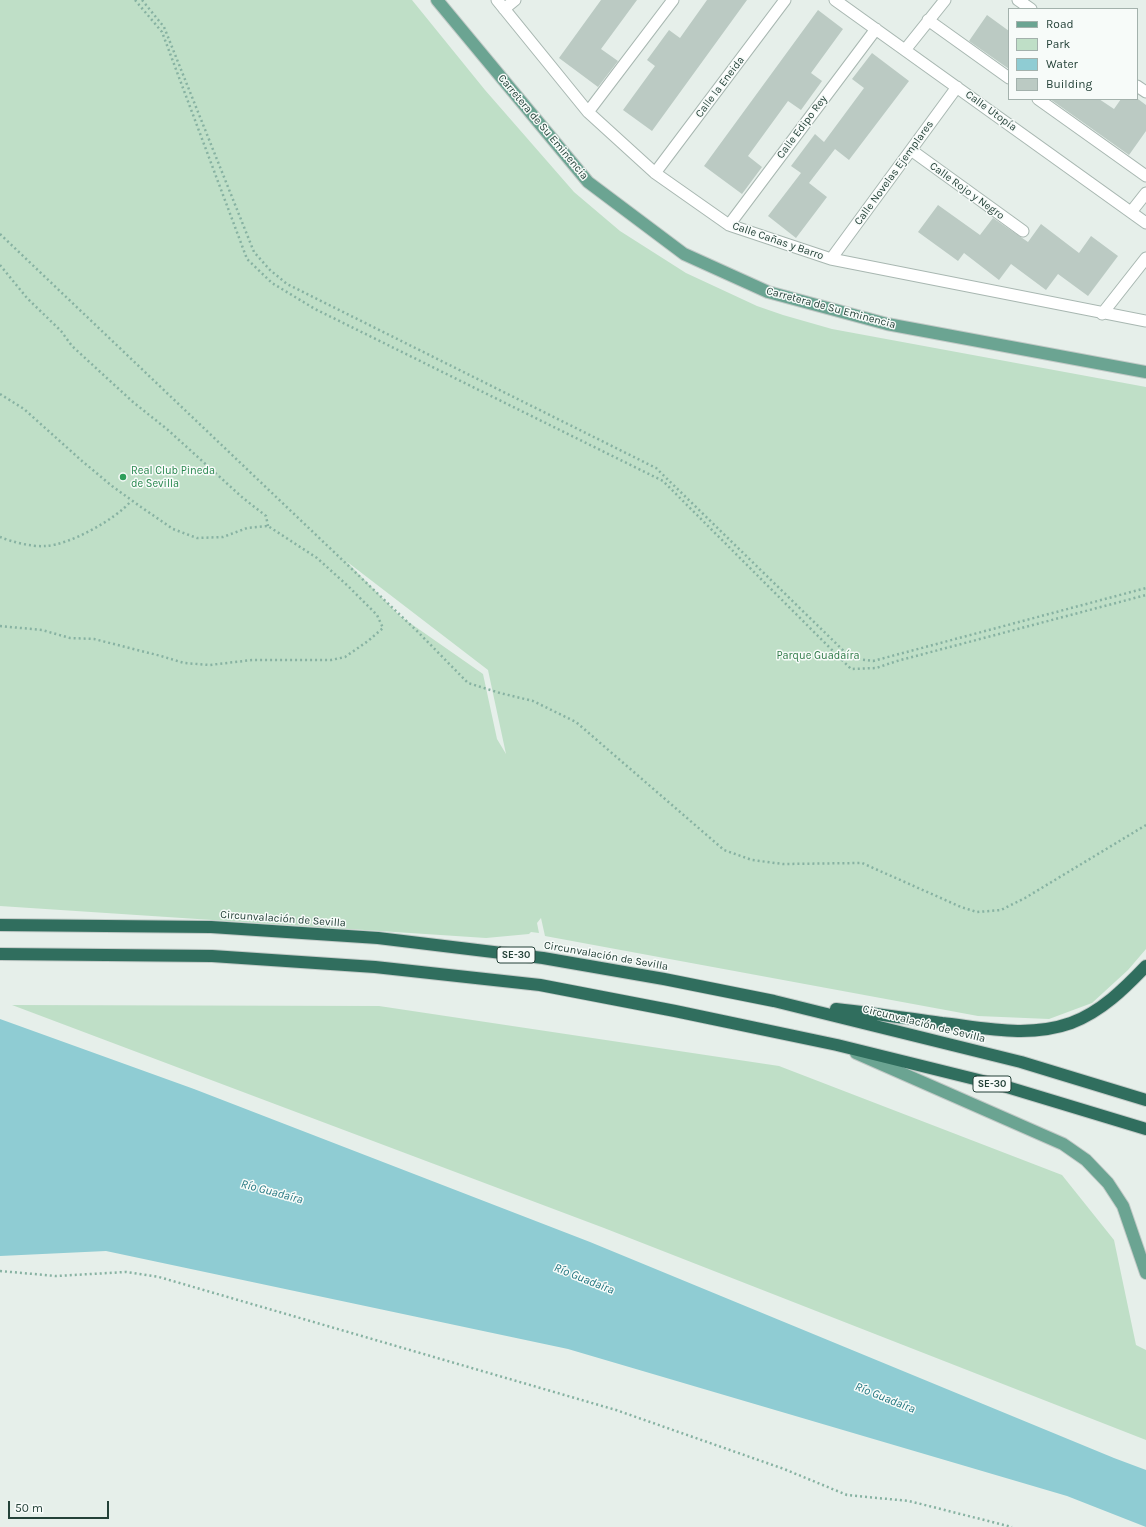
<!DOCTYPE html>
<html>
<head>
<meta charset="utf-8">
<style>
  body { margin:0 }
  #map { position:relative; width:1146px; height:1527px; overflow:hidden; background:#e6efea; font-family:Karla,sans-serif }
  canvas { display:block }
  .legend { position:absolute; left:1008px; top:8px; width:130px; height:92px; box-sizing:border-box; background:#f7fbf9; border:1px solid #a3b1ac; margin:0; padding:5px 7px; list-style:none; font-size:12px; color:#244138 }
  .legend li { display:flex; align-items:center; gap:8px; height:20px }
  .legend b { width:20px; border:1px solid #a3b1ac }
  .scale { position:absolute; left:8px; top:1501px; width:101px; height:18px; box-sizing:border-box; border:2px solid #244138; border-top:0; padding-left:5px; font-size:12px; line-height:14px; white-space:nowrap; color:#244138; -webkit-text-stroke:3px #f7fbf9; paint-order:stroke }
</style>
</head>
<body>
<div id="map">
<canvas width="1146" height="1527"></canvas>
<ul class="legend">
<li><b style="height:5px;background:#6ba492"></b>Road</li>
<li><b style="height:11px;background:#bfdfc7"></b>Park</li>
<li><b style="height:11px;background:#8fccd3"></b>Water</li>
<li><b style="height:11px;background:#bbcac3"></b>Building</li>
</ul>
<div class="scale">50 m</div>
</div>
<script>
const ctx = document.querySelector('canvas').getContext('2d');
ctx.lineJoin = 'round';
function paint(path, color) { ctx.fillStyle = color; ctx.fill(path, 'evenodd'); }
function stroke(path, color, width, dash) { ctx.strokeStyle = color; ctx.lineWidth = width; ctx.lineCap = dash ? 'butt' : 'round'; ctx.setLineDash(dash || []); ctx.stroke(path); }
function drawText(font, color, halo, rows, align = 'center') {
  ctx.font = font + ' Karla,sans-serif'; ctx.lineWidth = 3; ctx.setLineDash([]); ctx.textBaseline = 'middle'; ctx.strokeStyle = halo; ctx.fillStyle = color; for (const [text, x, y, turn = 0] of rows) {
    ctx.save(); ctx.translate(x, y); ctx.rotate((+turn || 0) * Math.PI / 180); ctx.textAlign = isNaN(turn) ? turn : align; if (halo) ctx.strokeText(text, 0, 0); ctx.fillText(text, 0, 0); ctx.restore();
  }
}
paint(new Path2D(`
  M0,0h412l73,90 89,102 46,39 66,42 71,33 26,9 49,14 314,58v562l-18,21 -36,33 -43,16 -71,-3 -433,-80 -4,-18 -4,5 2,10 -8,-1 -2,2 -43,4 -486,-32zM346,561l142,109 18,84 -9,-15 -14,-65 -83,-58z
  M12,1005l367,1 400,60 283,109 52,65 22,105 10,5v90l-542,-212z`), '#bfdfc7');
paint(new Path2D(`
  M0,1019l194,70 396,153 524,216 32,12v57l-79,-31 -499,-147 -462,-98 -106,5z`), '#8fccd3');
paint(new Path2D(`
  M601,0h36l-36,49 17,12 -20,26 -39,-29z
  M707,0h40l-95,131 -29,-21 32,-44 -8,-6 22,-30 11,8z
  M818,10l25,19 -32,44 11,8 -21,29 -13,-9 -40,55 14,11 -20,27 -38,-28z
  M987,15l22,16v38l-40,-28z
  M872,53l37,28 -60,79 -14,-11 -26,34 18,14 -31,41 -28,-22 33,-43 -10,-7 24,-32 9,8 40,-54 -12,-9z
  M1050,99h49l15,10 7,-10h17l8,6v26l-17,24z
  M938,205l42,30 13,-17 35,24 13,-18 38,29 12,-17 27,20 -30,40 -30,-22 -12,16 -35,-26 -12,16 -35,-27 -6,8 -40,-29z`), '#bbcac3');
const street = new Path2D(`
  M497,0l91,112 67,61 74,52 102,34 315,62
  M835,0l311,223
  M1018,0l13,9
  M504,9l11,-9
  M928,20l81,58
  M905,50l40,-50
  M1137,86l9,6
  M1038,99l108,77
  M588,112l85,-112
  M911,150l112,81
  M655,173l130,-173
  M1131,212l15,-19
  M729,225l147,-196
  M831,259l126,-172
  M1102,314l44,-56`);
const primary = new Path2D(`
  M437,0l151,182 96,72 84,38 119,32 259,48
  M856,1053l207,91 23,16 22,23 15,23 23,67`);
const highway = new Path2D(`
  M0,925l211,2 167,11 165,20 121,21 110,22 247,61 125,38
  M0,954l212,2 163,11 165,18 135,26 162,34 170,42 139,42
  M836,1009c35,4 70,9 106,14 43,5 87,15 129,0 30,-11 54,-35 75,-57`);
stroke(street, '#a8b7b1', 13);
stroke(primary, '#c2cac7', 14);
stroke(highway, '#c2cac7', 14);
stroke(new Path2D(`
  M135,0l27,32 85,227 25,24 43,26 348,172 188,188 25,-1 21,-7 249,-66
  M142,0l22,27 90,225 16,18 17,14 369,184 195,190 22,3 273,-73
  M0,234l418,398 50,51 32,10 33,8 43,21 148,128 28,10 31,4 79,-1 99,44 16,5 24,-2 24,-12 121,-73
  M0,265l27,33 34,33 11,15 61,56 35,28 75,68 23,18 2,10
  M0,394l24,15 58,52 30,25 29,21 32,22 24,9 26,-1 24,-9 21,-2 49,32 31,28 29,29 6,13 -15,13 -23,16 -14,3h-79l-42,5 -26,-2 -23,-7 -67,-17 -24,-1 -28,-8 -42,-4
  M0,537c12,5 32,10 45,9 25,-1 71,-27 86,-45
  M0,1271l56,5 70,-4 33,5 457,133 168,59 63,26 62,6 103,26`), '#87b2a2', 2.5, [2, 3]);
stroke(street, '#fff', 11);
stroke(primary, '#6ba492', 12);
stroke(highway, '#306e5e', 12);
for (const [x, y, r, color] of [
  [123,477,4,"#2e9e5b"]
]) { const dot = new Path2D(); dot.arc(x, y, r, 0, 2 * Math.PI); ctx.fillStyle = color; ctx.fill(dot); stroke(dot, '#f7fbf9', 1.5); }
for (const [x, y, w] of [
  [516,955,38],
  [992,1084,38]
]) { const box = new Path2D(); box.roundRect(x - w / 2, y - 8, w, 16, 3); ctx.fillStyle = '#f7fbf9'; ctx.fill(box); stroke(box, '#244138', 1); }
drawText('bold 10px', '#244138', null, [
  ["SE-30",516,955],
  ["SE-30",992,1084]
]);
drawText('11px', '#244138', '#f7fbf9', [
  ["Calle la Eneida",720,87,-53],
  ["Calle Utopía",991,111,36],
  ["Carretera de Su Eminencia",543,127,50],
  ["Calle Edipo Rey",802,127,-53],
  ["Calle Novelas Ejemplares",894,173,-54],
  ["Calle Rojo y Negro",967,191,36],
  ["Calle Cañas y Barro",778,241,19],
  ["Carretera de Su Eminencia",831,308,15],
  ["Circunvalación de Sevilla",283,919,4],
  ["Circunvalación de Sevilla",606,956,10],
  ["Circunvalación de Sevilla",924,1024,14]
]);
drawText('11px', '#27864d', '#f7fbf9', [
  ["Real Club Pineda",131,471],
  ["de Sevilla",131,484]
], 'left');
drawText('11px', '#2e7947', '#f7fbf9', [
  ["Parque Guadaíra",818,656]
]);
drawText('italic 12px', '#1e737e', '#f7fbf9', [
  ["Río Guadaíra",272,1192,15],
  ["Río Guadaíra",584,1279,22],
  ["Río Guadaíra",885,1398,22]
]);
</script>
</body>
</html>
